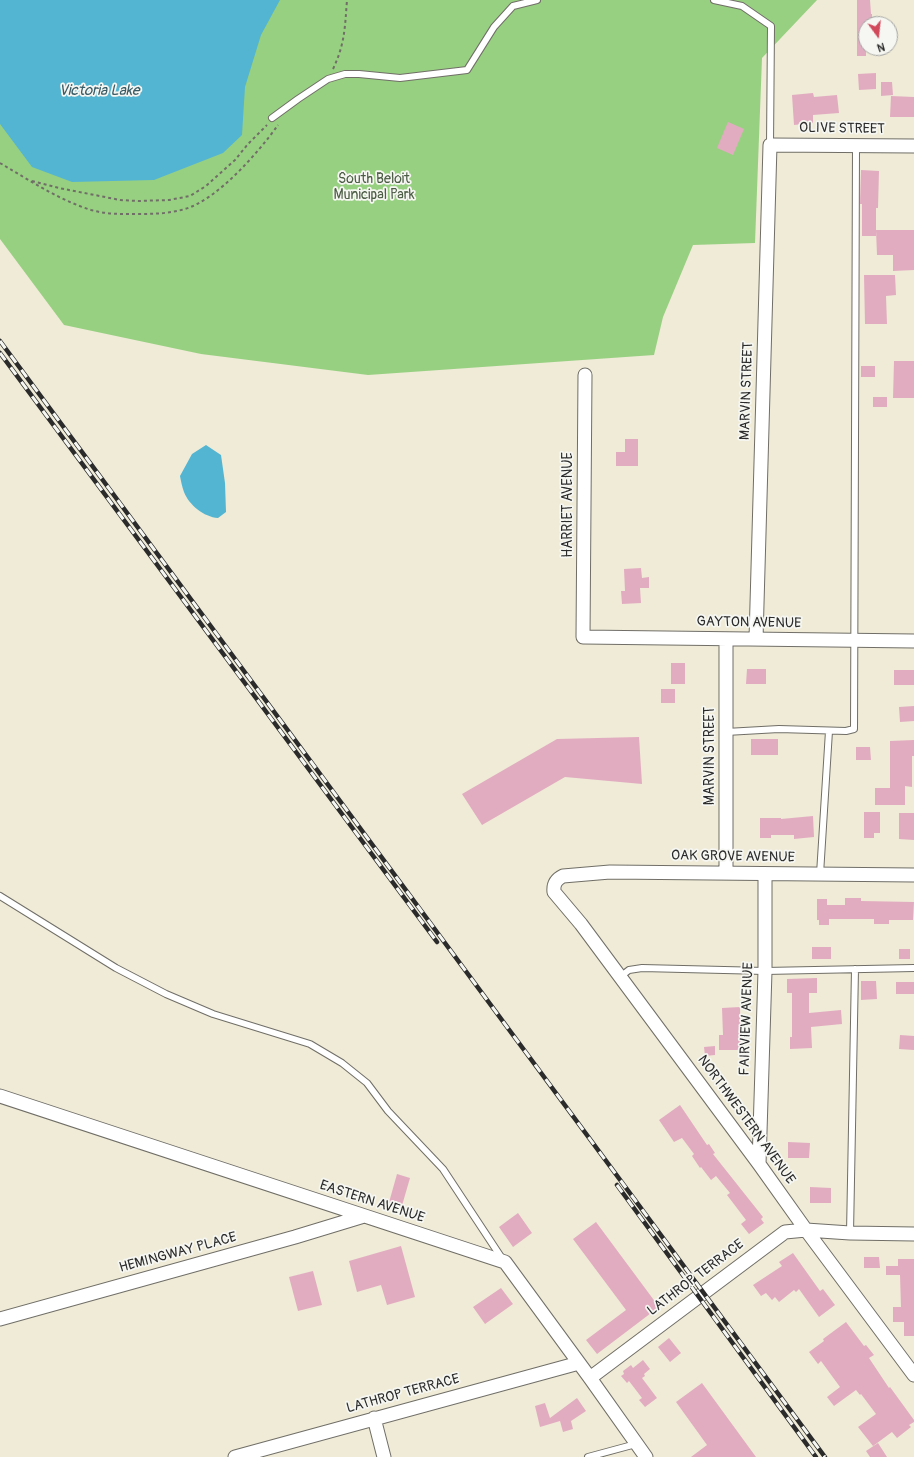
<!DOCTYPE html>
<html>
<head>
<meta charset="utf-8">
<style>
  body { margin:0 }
  #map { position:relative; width:914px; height:1457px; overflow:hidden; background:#efebd7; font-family:Pangolin,sans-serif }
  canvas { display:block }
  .north { position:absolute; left:858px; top:16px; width:40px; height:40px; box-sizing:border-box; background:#f6f6f2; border:1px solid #a5a5a2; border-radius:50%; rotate:165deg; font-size:11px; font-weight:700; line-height:16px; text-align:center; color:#2b2b2b }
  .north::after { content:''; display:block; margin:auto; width:14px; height:18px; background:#d1495b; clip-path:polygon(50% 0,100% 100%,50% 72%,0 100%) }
</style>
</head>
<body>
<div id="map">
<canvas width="914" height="1457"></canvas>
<div class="north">N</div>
</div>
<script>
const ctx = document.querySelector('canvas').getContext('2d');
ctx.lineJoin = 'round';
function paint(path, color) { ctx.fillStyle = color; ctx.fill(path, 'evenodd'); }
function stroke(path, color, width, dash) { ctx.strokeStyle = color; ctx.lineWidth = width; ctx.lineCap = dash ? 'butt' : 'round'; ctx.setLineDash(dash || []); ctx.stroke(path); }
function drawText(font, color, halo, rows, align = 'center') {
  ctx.font = font + ' Pangolin,sans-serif'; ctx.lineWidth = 3.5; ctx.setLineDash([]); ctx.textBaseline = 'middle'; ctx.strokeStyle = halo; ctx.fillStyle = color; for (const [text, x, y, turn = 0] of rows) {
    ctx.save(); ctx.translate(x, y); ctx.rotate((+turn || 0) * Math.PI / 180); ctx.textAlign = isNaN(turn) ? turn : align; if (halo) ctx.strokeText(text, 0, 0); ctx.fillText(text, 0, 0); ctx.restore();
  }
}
paint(new Path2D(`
  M0,0h817l-55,58 -7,185 -62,2 -30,72 -9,38 -286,20 -167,-21 -137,-29 -64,-86z`), '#98d082');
paint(new Path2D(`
  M0,0h280l-19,35 -16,52 -3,48 -19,18 -69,27 -82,2 -40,-15 -32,-43z
  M206,445l15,10 4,28 1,29 -8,6c-14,-1 -29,-13 -34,-26 -2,-5 -3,-11 -4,-16l12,-22z`), '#53b5d1');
paint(new Path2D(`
  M857,0h13l1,14h1v10h-6v32h-9z
  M876,73v16l-17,1 -1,-16z
  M881,82h11l1,13 -12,1z
  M813,93l1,4 23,-2 2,18 -26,2v8l-19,2 -2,-30z
  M891,96l23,1v20h-24z
  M728,122l16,7 -11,26 -16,-7z
  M861,170l18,1 -1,37h-2v28h-14v-32h-2z
  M876,230h38v40l-21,1v-16h-16z
  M864,275h31l1,20 -10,1 1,28h-22z
  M894,361h20v37h-21z
  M861,366h14v11h-14z
  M873,397h14v10h-14z
  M625,439h13v27h-22v-14h9z
  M641,568l1,10 7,-1v11h-9l1,15 -19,1 -1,-13h4l-1,-22z
  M671,663h14v21h-14z
  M747,669h19v15h-20z
  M894,670h20v15h-20z
  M661,689h14v14h-14z
  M914,706v15l-14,1 -1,-15z
  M639,737l3,47 -77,-7 -83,48 -20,-31 95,-55z
  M751,739h27v16h-27z
  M914,740v16h-2v31l-7,-1v19h-30v-17h15v-47z
  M856,747h14l1,13h-15z
  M864,812h16v21h-6v5h-10z
  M899,813h15v27l-15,-1z
  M813,816l1,21 -20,2v-4h-23v3h-11v-20h21v1z
  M845,898h16v3l53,1 -1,18h-24v4h-15v-5h-45v6h-10v-5h-2v-21h10v6h18z
  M812,947h19v12h-19z
  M899,949h11v10h-11z
  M817,978v15h-8v20l32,-3 1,14 -31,3 1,21 -22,1v-12h2v-44h-5v-14z
  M861,981h15l1,18 -16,1z
  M896,982h18v12h-18z
  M740,1007l1,43h-22v-15h4l-1,-27z
  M900,1035l14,1v14l-15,-1z
  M715,1046v9l-10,1 -1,-9z
  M680,1105l27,40 2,-1 6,9 -2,1 50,63 -2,2 3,4 -15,11 -8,-10 5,-4 -19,-25 3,-2 -14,-17 -5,4 -10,-13 -1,1 -8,-12 2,-2 -12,-16 -8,4 -15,-22z
  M788,1142l22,1 -1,15h-21z
  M397,1174l13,4 -9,31 -13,-3z
  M810,1187l21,1v15h-21z
  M518,1213l14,20 -19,14 -14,-20z
  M596,1222l63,85 -62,47 -11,-14 40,-30 -53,-71z
  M401,1246l14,51 -28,8 -6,-20 -24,7 -8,-31z
  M793,1253l27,38 3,-2 12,16 -16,12 -20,-28 -3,3 -2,-2 -15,12 -4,-5 -3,3 -6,-7 -5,3 -8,-11 29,-19 -3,-4z
  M864,1257h15l1,11h-16z
  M898,1259h16v77h-10v-14h-11v-15h8l-1,-32h-14v-9h12z
  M313,1271l9,34 -24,6 -9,-34z
  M501,1288l12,16 -28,20 -12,-17z
  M846,1322l18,24 2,-1 8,10 -5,3 20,30 1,-1 24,33v2l-5,3 2,2 -14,11 -5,-6 -19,14 -15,-19 18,-13 -15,-20 -1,1 -4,-5 -22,16 -7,-9 13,-10 -19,-26 -3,3 -9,-12 15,-11 -1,-2z
  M669,1338l12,15 -11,9 -12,-15z
  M643,1360l7,9 -6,5 1,2 -3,2 15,20 -12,9 -6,-7 3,-2 -13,-17 -2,2 -6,-7 3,-2 -1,-3 8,-6 2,3z
  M702,1383l54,74h-65l16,-12 -31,-43z
  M577,1398l9,13 -15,10 2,8 -10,3 -3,-11 -20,6 -5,-21 10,-3 5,15z
  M878,1443l9,14h-17l-4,-6z`), '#e2acc0');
const lane = new Path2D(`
  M714,0l28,6 29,20 -1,119
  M272,118l26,-19 30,-20 17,-5h14l41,4 67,-8 27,-43 19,-21 24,-6
  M726,732l53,-3 67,2 8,-2 2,-583
  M820,874l9,-143
  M0,896l116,72 50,26 47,20 97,30 32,19 25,20 21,28 55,58 60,91
  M620,977l9,-7 13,-2 123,3 149,-3
  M850,1233l5,-264
  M588,1457l48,-13`);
const street = new Path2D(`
  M585,375l-2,262 331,4
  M756,639l14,-494 144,1
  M726,872v-233
  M914,875l-304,-3 -47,4c-6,3 -10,7 -9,16l27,32 178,240 47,66 108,145
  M0,1096l505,166 85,116 56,79
  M759,1164l6,-193v-97
  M0,1319l295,-82 69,-21
  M590,1378l195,-146 21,-2 44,3 64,1
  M374,1418l10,39
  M235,1457l344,-94`);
stroke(lane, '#706e67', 8);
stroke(street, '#706e67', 15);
stroke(new Path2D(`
  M333,69c12,-25 12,-43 14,-69
  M0,163c29,17 59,37 91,47 14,4 28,4 42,4 18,0 35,0 52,-5 33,-10 73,-56 93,-84
  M32,181l27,7 61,12 18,1 31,-1 21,-4 16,-10 29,-26 13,-16 19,-19`), '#706e67', 2, [3, 3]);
stroke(lane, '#fff', 6);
stroke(street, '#fff', 13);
const rail = new Path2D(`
  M0,341l825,1116
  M0,353l437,589
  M617,1185l199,272`);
stroke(rail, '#2b2b2b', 4.5);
stroke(rail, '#f6f6f2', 3, [9]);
drawText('14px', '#2b2b2b', '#f6f6f2', [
  ["OLIVE STREET",842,129,1],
  ["MARVIN STREET",747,391,-88],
  ["HARRIET AVENUE",568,505,-90],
  ["GAYTON AVENUE",749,623,1],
  ["MARVIN STREET",710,756,-90],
  ["OAK GROVE AVENUE",733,857,1],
  ["FAIRVIEW AVENUE",747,1019,-88],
  ["NORTHWESTERN AVENUE",746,1120,54],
  ["EASTERN AVENUE",372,1202,18],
  ["HEMINGWAY PLACE",178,1253,-15],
  ["LATHROP TERRACE",696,1278,-37],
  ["LATHROP TERRACE",403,1394,-15]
]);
drawText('14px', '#4c5d45', '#f6f6f2', [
  ["South Beloit",374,179],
  ["Municipal Park",374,195]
]);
drawText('italic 15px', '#395b65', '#f6f6f2', [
  ["Victoria Lake",99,91]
]);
</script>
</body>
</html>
